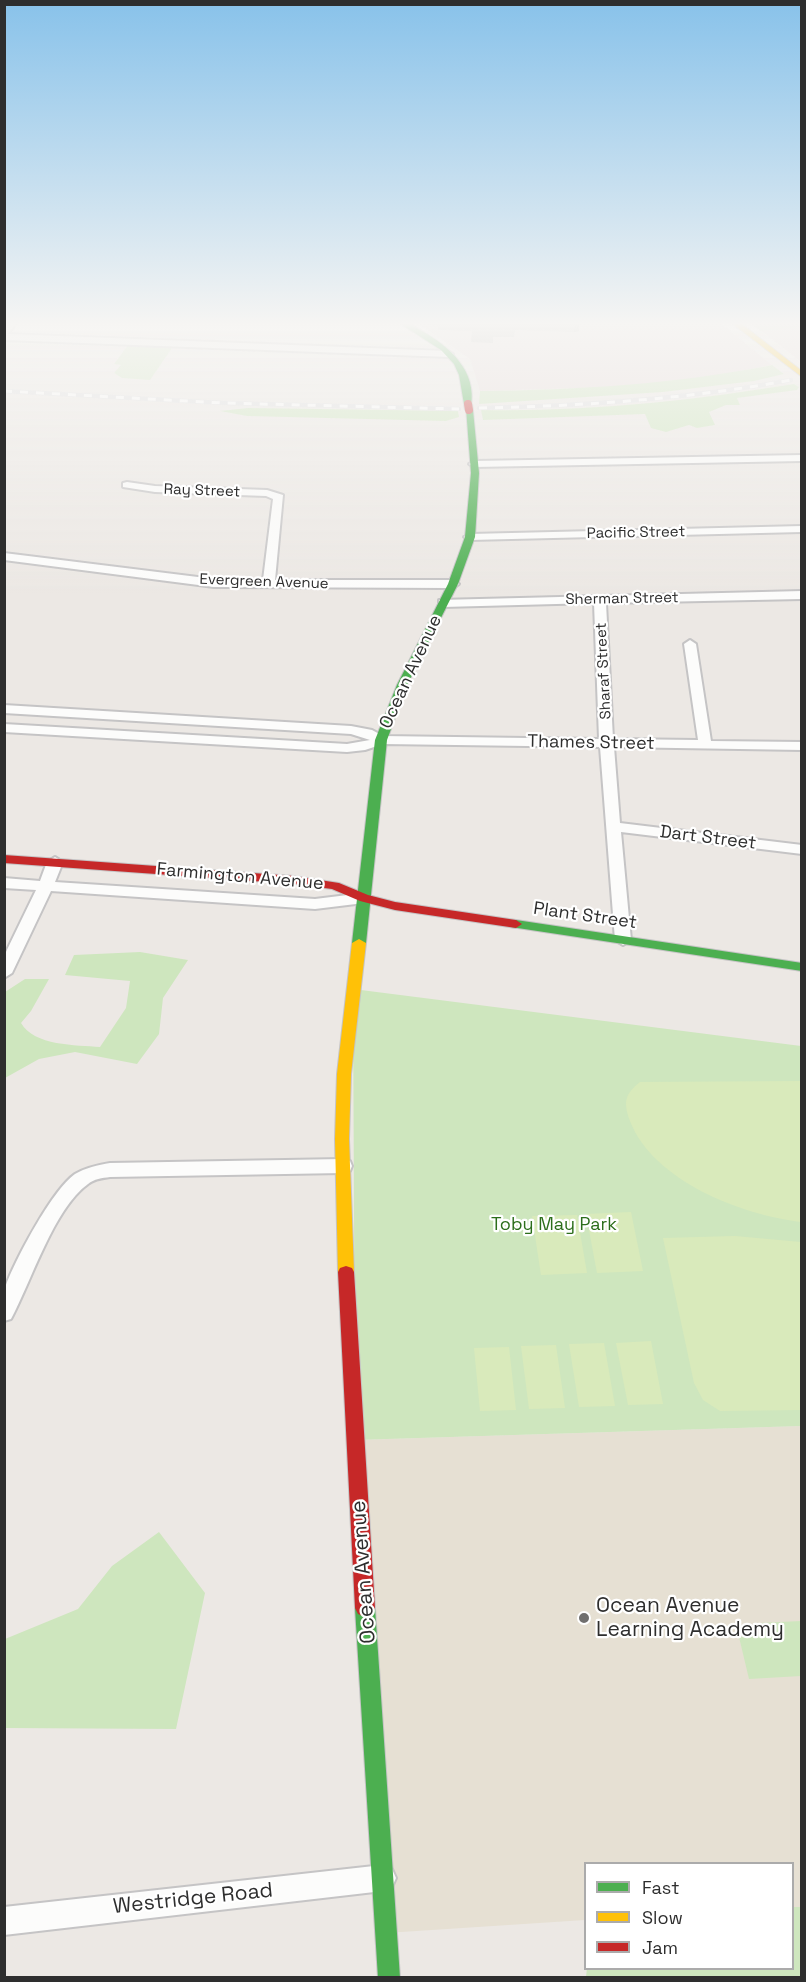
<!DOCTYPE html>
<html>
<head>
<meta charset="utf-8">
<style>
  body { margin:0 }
  #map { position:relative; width:806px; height:1982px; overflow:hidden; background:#ece8e4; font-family:"Space Grotesk",sans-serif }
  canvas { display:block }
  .frame { position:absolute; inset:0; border:6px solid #2e2e2e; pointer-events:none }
  .legend { position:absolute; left:584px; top:1862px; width:210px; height:108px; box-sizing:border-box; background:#fff; border:2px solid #ababab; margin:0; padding:8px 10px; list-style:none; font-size:18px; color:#2e2e2e }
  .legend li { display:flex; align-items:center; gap:12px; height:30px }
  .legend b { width:30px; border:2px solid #ababab }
</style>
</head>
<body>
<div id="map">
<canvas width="806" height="1982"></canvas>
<div class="frame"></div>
<ul class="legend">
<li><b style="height:8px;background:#4caf50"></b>Fast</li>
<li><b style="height:8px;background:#ffc107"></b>Slow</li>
<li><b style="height:8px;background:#c62828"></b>Jam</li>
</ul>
</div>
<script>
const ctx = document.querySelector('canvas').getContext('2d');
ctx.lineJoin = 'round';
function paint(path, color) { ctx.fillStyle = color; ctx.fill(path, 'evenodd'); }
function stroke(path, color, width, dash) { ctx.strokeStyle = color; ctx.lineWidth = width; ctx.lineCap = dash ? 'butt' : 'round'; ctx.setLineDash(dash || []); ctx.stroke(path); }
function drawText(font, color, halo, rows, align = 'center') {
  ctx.font = font + ' "Space Grotesk",sans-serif'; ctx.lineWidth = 4.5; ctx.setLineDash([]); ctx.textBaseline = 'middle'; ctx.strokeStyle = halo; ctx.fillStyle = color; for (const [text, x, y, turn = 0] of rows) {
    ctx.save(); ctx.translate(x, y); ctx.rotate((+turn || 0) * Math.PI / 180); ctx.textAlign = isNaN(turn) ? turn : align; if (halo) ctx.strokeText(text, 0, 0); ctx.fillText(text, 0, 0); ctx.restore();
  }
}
paint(new Path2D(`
  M801,1426v481h-8l-1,-43h-206l-1,56 -199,13 -31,-493z`), '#e6e0d3');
paint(new Path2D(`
  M415,321h303l54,44 -56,11 -99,11 -137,4 -10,-32z
  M748,321h53v41l-33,-26z`), '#e9dcdb');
paint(new Path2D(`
  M748,321h53v6l-40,4z
  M128,345l44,3 -22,32 -28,-2 -8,-5 7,-8 -7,-1z
  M772,365l12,9 -30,7 -91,11 -184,12 1,-13c99,-1 196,-7 292,-26z
  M794,384l5,3 -2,3 -60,8 3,7h-14l-17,7 6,13 -18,3 -8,-3 -23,7 -15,-4 -6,-14 -162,6 -2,-10c105,2 209,-9 313,-26z
  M248,408l210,3 1,6 -13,4 -199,-5 -27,-5z
  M140,952l48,8 -25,38 -4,36 -22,30 -62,-12 -36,7 -34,19v-86l20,-13h24l-18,32 -10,12c13,23 55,22 79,24l26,-39 4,-27 -65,-6 9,-20z
  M353,989l448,57v380l-446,14z
  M159,1532l46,61 -29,136 -171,-1v-89l73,-30 34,-43z
  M801,1621v55l-52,3 -10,-42 23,-2 -3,-12z
  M793,1907h8v70h-215l1,-9h205z`), '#cee6be');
paint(new Path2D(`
  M801,1081v141c-59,-7 -148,-41 -171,-101 -7,-19 -5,-27 10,-39z
  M631,1212l12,59 -46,2 -11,-59z
  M577,1215l10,58 -46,2 -9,-59z
  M735,1236l66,6v168l-81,1 -17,-11 -9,-17 -31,-145z
  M651,1341l12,63 -35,1 -12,-62z
  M604,1343l11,63 -36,1 -10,-63z
  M556,1345l9,63 -36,1 -8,-63z
  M509,1347l7,63 -36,1 -6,-63z`), '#d9eabb');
const street = new Path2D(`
  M9,321h9l-10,13 440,17 5,3 -5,3 -444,-17v-13z
  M802,455v6l-328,6 -5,-3 5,-3z
  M127,482l28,4 112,4 16,5 -8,85h178l6,4 -6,4 -239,-1 -210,-27v-7l210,26 49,1 10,-81 -7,-3 -111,-4 -32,-5v-4z
  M802,526v6l-332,8 -6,-3 6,-3z
  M802,591v8l-196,4 7,136 85,1 -14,-96 6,-4 6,4 15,97 91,1v8l-188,-3 6,76 182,22v9l-181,-22 10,108 -8,5 -8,-5 -15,-193 -217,-3 -18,6 -18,2 -343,-20v-8l343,20 23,-4 -19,-6 -347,-21v-8l347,21 21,4 11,6 216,3 -5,-136 -151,4 -4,-1v-6z
  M55,857l8,5 -8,20 260,17 49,-6 8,5 -8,5 -49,6 -264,-18 -39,82 -8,5v-22l32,-66 -32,-2v-10l36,3 7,-19z
  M343,1159l7,2 2,5 -2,5 -7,2 -233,4c-8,1 -16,2 -22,7 -34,24 -57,98 -77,135l-7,2c0,-10 -2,-23 1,-33 9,-26 47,-98 70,-114 10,-6 23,-9 35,-11z
  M383,1865l9,4 4,9 -4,9 -9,4 -379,44v-28z`);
const fast = new Path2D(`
  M396,321c11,0 17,5 26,10 28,16 55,40 49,75l-7,-2 -5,-29 -5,-11 -13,-14z
  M466,408l7,2 6,63 -4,64 -17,47 -51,101 -20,55 -21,203 -7,4 -7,-4 23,-203 22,-55 51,-101 17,-47 6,-64z
  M516,920l286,43v8l-291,-44 -1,-3z
  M365,1599l7,3 3,6 25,370h-22l-23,-370 3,-6z`);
const slow = new Path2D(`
  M729,321h9l64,50v6z
  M359,939l7,4 -15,131 -2,65 5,133 -2,4 -6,2 -6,-2 -2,-4 -3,-133 2,-65 15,-131z`);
const jam = new Path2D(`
  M4,855l290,21 45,7 29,12 27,7 121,18 6,4 -6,4 -121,-18 -35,-9 -28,-12 -38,-5 -290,-21z
  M346,1266l6,2 2,4 21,336 -3,6 -7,3 -7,-3 -3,-6 -17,-336 2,-4z`);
stroke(street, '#c5c4c5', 4);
stroke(fast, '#c5c4c5', 2);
stroke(slow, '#c5c4c5', 2);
stroke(jam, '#c5c4c5', 2);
paint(street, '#fcfcfb');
paint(fast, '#4caf50');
paint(slow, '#ffc107');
paint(jam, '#c62828');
const rail = new Path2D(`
  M4,391l219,12 236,6
  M479,408c105,-2 209,-9 312,-28`);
stroke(rail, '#dfdfe1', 4.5);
stroke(rail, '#fff', 3, [8]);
const jamBridge = new Path2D(`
  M468,404l1,6`);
stroke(jamBridge, '#c5c4c5', 10, []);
stroke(jamBridge, '#c62828', 8);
paint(new Path2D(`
  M429,321h150v10l-5,1 -59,-2 -1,7h-21v6l-22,-1 1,-11 -34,-1v-4l-9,-1z`), '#b4b1af');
paint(new Path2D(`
  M575,321h4v10l-5,1z`), '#92908e');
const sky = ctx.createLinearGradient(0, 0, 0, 599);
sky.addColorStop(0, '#88c2ea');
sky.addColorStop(0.54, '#f6f5f3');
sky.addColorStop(1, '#f6f5f300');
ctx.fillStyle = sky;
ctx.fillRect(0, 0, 806, 599);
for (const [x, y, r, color] of [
  [584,1618,6,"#706f6e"]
]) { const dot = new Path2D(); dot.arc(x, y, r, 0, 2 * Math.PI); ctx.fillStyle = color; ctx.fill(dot); stroke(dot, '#fff', 2); }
drawText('15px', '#2e2e2e', '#fff', [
  ["Ray Street",202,491,2],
  ["Pacific Street",636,533,-1],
  ["Evergreen Avenue",264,582,2],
  ["Sherman Street",622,599,-1],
  ["Sharaf Street",604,671,-93]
]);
drawText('18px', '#2e2e2e', '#fff', [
  ["Ocean Avenue",411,672,-65],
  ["Thames Street",591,743,1],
  ["Dart Street",708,838,7],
  ["Farmington Avenue",240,877,5],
  ["Plant Street",585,916,8]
]);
drawText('18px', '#2c6e1b', '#fff', [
  ["Toby May Park",554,1225]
]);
drawText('21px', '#2e2e2e', '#fff', [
  ["Ocean Avenue",364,1572,-94],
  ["Westridge Road",193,1899,-6]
]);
drawText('21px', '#2e2e2e', '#fff', [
  ["Ocean Avenue",596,1606],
  ["Learning Academy",596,1630]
], 'left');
</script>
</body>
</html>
